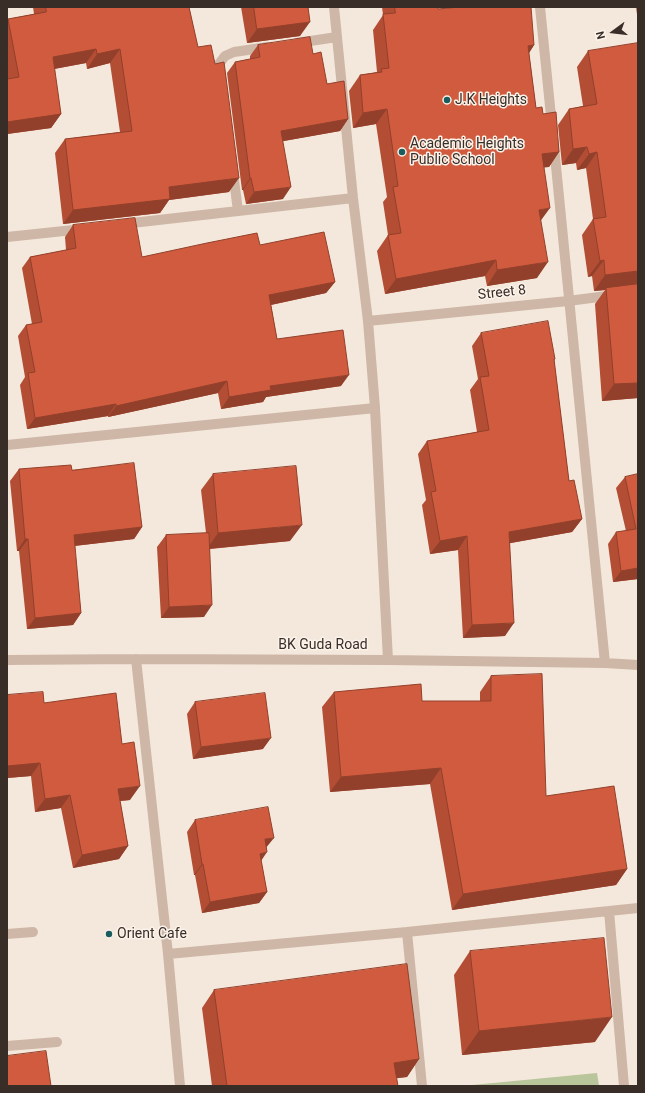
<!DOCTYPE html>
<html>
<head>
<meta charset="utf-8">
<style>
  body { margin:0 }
  #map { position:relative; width:645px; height:1093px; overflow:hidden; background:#f4e8dc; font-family:Roboto,sans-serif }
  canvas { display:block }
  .frame { position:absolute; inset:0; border:8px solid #392d28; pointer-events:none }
  .north { position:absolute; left:593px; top:12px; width:40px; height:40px; -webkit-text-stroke:3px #fbf2e9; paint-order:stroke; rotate:255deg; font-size:11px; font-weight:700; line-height:16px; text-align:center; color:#392d28 }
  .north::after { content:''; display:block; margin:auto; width:14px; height:18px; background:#392d28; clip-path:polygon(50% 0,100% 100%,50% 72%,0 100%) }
</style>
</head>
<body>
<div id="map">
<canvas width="645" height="1093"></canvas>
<div class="frame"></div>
<div class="north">N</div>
</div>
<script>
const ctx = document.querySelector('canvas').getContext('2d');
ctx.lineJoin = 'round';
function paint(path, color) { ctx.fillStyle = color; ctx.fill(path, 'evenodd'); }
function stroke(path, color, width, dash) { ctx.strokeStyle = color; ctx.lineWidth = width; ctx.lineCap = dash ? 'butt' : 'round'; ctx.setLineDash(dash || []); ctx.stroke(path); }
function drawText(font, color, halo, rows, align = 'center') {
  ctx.font = font + ' Roboto,sans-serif'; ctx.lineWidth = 3; ctx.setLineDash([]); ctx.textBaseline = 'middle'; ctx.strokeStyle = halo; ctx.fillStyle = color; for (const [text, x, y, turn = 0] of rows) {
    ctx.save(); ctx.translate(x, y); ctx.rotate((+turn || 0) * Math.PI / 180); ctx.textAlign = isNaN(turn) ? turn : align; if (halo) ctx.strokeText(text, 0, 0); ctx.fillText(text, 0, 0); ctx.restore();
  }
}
paint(new Path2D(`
  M597,1073l2,13h-137z`), '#b9c59a');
stroke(new Path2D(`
  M334,7l19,191 15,123 7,87 13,252
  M540,7l12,119
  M297,43l40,-6
  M221,75l-2,-11 6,-8 9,-4 34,-5
  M554,146l51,517
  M233,172l5,39
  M123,224l230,-26
  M7,237l76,-8
  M368,321l200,-20 70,-9
  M7,445l368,-37
  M136,659l32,295 12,132
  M7,660l129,-1 252,1 217,3 33,2
  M609,911l15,175
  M407,932l15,154
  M7,934l26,-2
  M168,954l239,-22 231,-24
  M7,1046l50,-4`), '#ceb7a7', 10);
paint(new Path2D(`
  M33,7h156l40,185 -60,8 -9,13 -97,11 -8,-71 10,-14 55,-7 -10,-69 -23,6 -1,-6 -32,6 7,45 -10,14 -44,6v-114l1,-1 26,-5z
  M241,7h67l-8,29 -53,7z
  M382,7h56v2l96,36 -5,8 7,55 7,6 16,38 -10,15h-5l-7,111 -50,8 -2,-10 -100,18 -8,-43 11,-16 -5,-33 4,-5 -11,-73 -23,4 -4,-37 11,-16 17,-3 -4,-42 10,-15z
  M636,7h2v15z
  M638,43v355l-36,3 -7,-97 10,-14 -11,1 -2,-15 -4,1 -6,-42 11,-16 -7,-51 -9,2 -1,-7 -14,2 -4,-40 11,-16 14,-3 -6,-39 11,-16z
  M258,45l55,9 14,30 21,35 -8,12 -57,10v58l-37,5 -3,-14h-1l-15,-117 8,-11 15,-3v-3z
  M73,225l69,32 118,-12 75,37 -9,11 -55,12 6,34 64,47 -75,11 -3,5 -42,7 -3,-16 -110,24v-1l-81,13 -7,-44 5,-8 -7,-41 8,-11 6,-1 -10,-56 8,-11 36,-7 -1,-13z
  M481,333l74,26 -1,1 15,121 13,38 -10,13 -62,11 -5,93 -42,2 -5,-88 -28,4 -8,-49 4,-5 -8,-46 9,-13 50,-9 -7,-42 8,-11 -6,-33z
  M19,469l53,1 70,57 -8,12 -60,7 7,67 -8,12 -46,4 -8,-78h-2l-7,-70z
  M213,474l77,67 -80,8 -6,68 -43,1 -4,-71 9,-12 40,-2 -5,-43z
  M638,474v105l-25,3 -5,-38 8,-12 10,-1 -10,-43 9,-11z
  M491,676l55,120 81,73 -11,16 -164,25 -22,-126 -100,8 -8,-85 12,-15 88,9h58v-9z
  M7,695l37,8 78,41 8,56 -10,1 8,45 -9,13 -46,9 -12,-60 -26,4 -4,-36 -24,2z
  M195,702l68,47 -70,10 -6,-45z
  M195,820l71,28 -5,13 6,31 -8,11 -57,10 -7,-38h-1l-7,-43z
  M470,951l125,91 -133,13 -8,-80z
  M214,990l205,69 -12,18 -11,1 1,8h-185l-10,-78z`), '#b34e35');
paint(new Path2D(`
  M310,22l-10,14 -53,7 10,-14z
  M534,45l-10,16 4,-15z
  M96,49l-10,14 -43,8 10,-14z
  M120,49l-10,14 -23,6 10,-15z
  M387,109l-11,15 -23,4 10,-15z
  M61,114l-10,14 -44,6v-12z
  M348,119l-8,12 -67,12 8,-12z
  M587,147l-11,16 -14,2 11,-16z
  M559,152l-10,15 -17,2 10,-15z
  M597,152l-11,16 -9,2 12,-16z
  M239,178l-10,14 -60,8 -9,13 -97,11 10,-14 96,-23z
  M250,178h1l-8,12h-1z
  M291,187l-8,12 -37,5 8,-12z
  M550,208l-11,15v-13z
  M496,260l-11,16 -100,18 11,-15z
  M604,260l-12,16 -4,1 12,-16z
  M548,262l-11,16 -50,8 10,-16z
  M638,271v15l-32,2 -1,2 -11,1 11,-16z
  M335,282l-9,11 -65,14 8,-12z
  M349,375l-8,11 -75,11 -3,5 -42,7 8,-12 41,-11z
  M227,381l-9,12 -110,24 8,-11z
  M638,383v15l-36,3 12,-17z
  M116,404l-8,12 -81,13 8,-11z
  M582,519l-10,13 -72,13 9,-13z
  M302,525l-12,16 -83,8 11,-16z
  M142,527l-8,12 -69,8 9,-12z
  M467,536l-9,14 -28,4 10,-13z
  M25,539h3l-9,12h-2z
  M638,568v11l-25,3 8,-11z
  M212,605l-8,12 -43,1 8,-11z
  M81,613l-8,12 -46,4 8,-11z
  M514,623l-9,13 -42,2 9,-13z
  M271,738l-8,11 -70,10 8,-12z
  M40,763l-9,13 -24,2v-12z
  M441,768l-11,16 -100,8 11,-15z
  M140,786l-10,14 -22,2 10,-13z
  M70,795l-9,13 -26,4 10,-13z
  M274,838l-9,11v-10z
  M128,846l-9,13 -46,9 9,-13z
  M267,852l-8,12 1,-10z
  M202,864h1l-8,11h-1z
  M627,869l-11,16 -164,25 11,-16z
  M267,892l-8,11 -57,10 8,-11z
  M612,1017l-17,25 -133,13 17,-24z
  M419,1059l-12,18 -25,3 12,-17z`), '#92402b');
const building = new Path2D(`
  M46,7h143l9,40 13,-2 4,19 9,-2 15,116 -70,9 1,12 -97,11 -8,-71 67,-8 -12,-82 -23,5 -1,-5 -43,8 8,57 -54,8v-43l12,-2 -11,-58 38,-7z
  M254,7h54l2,15 -53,7z
  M395,7h43v2l21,-2h72l3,38 -6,1 8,62 6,-1 1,7 13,-2 3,40 -17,2 8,54 -11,2 9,52 -51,8 -1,-10 -100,19 -8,-44 13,-2 -8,-46 5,-1 -11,-77 -24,4 -3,-38 22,-3 -1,-3 8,-1 -6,-54 12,-1z
  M310,37l3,17 8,-2 6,32 17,-3 4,38 -67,12 10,56 -37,5 -3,-14h-1l-15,-116 25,-5 -2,-12z
  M638,43v228l-33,4 -1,-15 -4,1 -7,-42 13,-2 -9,-65 -8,2 -2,-7 -14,2 -4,-40 28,-5 -9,-53z
  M135,218l7,39 65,-14 50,-10 3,12 64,-13 11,50 -66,13 8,44 66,-9 6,45 -79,11 1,4 -42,7 -2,-16 -111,25v-2l-81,14 -7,-45 7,-1 -9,-47 16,-3 -12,-65 46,-9 -3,-23z
  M638,284v99l-24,1 -8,-96z
  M548,321l7,38h-1l15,122 5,-1 8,39 -73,13 5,91 -42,2 -5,-89 -27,5 -9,-49 5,-1 -9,-50 62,-11 -9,-53 9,-1 -8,-43z
  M134,463l8,64 -68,8 7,78 -46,5 -7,-79h-3l-6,-70 52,-4 1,5z
  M296,466l6,59 -84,8 -5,-59z
  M638,474v94l-17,3 -5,-39 20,-3 -11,-52z
  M209,533l3,72 -43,2 -3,-72z
  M542,674l4,122 68,-10 13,83 -164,25 -22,-126 -100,9 -7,-85 87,-8 1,17h69v-25z
  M43,692l1,11 72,-10 6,51 12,-2 6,44 -22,3 10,57 -46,9 -12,-60 -25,4 -5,-36 -33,3v-71z
  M265,693l6,45 -70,9 -6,-45z
  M268,807l6,31 -9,1 2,13 -7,2 7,38 -57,10 -7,-38h-1l-7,-44z
  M604,938l8,79 -133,14 -9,-80z
  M407,964l12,95 -25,4 4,23h-171l-13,-96z
  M46,1051l5,35h-44v-30z`);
paint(building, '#d05b3e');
stroke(building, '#92402b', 1);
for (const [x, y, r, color] of [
  [447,100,4,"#195d5f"],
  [402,152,4,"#195d5f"],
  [109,934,4,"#195d5f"]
]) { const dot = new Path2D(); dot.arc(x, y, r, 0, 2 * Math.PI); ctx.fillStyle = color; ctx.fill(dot); stroke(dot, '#fbf2e9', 1.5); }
drawText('14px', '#392d28', '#fbf2e9', [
  ["J.K Heights",455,100],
  ["Academic Heights",410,144],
  ["Public School",410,160],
  ["Orient Cafe",117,934]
], 'left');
drawText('14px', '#392d28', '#fbf2e9', [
  ["Street 8",502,293,-6],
  ["BK Guda Road",323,645]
]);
</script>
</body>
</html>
